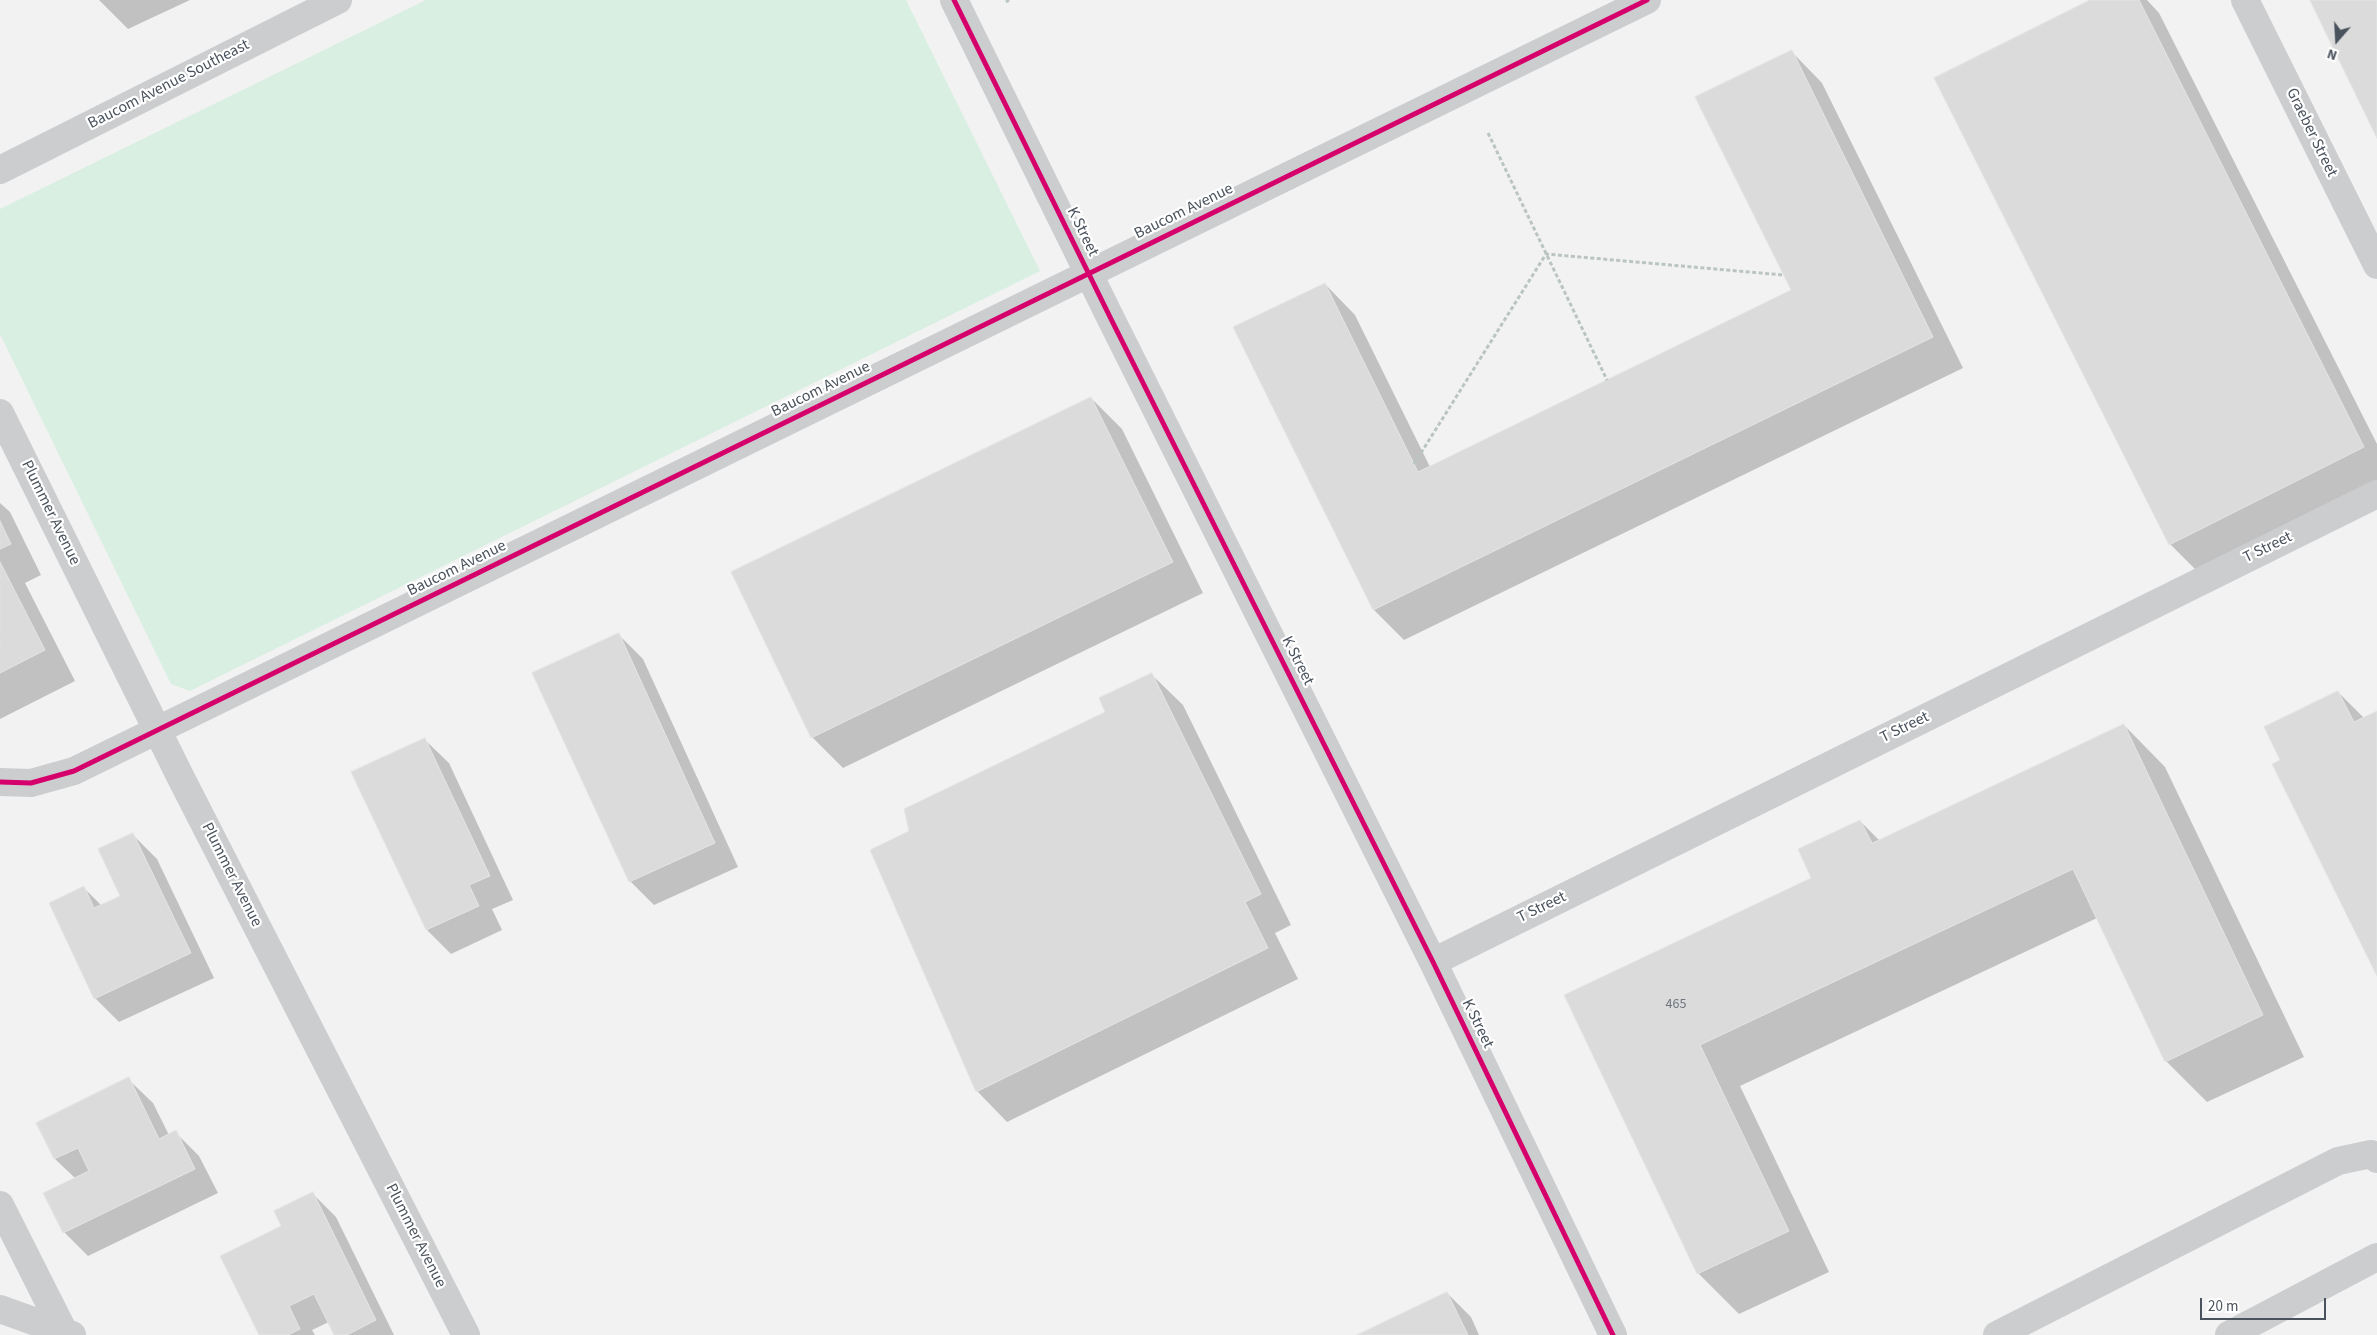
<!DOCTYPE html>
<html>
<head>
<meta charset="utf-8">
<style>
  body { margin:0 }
  #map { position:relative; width:2377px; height:1335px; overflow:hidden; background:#f2f2f2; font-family:"Source Sans 3",sans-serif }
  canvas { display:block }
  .north { position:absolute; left:2312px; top:15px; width:50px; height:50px; -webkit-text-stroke:4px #fff; paint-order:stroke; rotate:199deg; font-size:14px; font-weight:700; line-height:20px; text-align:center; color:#4a535d }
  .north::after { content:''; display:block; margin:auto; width:18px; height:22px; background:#4a535d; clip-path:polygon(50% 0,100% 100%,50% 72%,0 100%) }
  .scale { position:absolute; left:2200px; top:1298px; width:126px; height:22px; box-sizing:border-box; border:2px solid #4a535d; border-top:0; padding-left:6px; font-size:15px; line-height:18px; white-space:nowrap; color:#4a535d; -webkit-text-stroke:4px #fff; paint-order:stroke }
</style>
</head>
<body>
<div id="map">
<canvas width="2377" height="1335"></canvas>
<div class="north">N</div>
<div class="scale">20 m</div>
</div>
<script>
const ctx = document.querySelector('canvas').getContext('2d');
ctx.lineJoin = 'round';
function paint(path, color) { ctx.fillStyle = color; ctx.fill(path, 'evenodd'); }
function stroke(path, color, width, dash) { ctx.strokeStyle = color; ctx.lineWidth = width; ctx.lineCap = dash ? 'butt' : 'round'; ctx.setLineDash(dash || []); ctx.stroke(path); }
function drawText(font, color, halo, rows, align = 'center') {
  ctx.font = font + ' "Source Sans 3",sans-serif'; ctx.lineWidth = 4.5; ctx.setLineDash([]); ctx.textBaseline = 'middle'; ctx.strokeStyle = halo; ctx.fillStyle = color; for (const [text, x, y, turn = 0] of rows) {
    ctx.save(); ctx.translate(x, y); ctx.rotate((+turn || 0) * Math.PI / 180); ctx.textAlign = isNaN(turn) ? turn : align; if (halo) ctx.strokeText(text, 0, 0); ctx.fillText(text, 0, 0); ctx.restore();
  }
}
paint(new Path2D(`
  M426,0h480l134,271 -850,420 -19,-7 -171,-350v-125z`), '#d8efe2');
paint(new Path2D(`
  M99,0h91l-62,29z
  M2093,0h54l12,13 218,431v43l-176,88 -31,-31z
  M1792,52l30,31 141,285 -559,272 -30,-30 -49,-326 30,31 75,152 363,-176z
  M1091,398l31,31 81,164 -360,175 -31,-31z
  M0,503l10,9 31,63 -16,8 50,98 -75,38z
  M619,635l24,24 95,208 -84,38 -24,-24z
  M1152,675l31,30 108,220 -16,8 23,46 -291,143 -30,-31 -66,-260 196,-119z
  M2338,692l26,26 13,-6v261l-95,-213z
  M2124,725l41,42 139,290 -97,45 -41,-41 -69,-143 -357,168 89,186 -90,42 -41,-41 -133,-278 248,-117 47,-57 20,20z
  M424,739l25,24 64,137 -21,9 10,21 -51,24 -24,-24 -74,-157z
  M133,835l24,24 57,119 -95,44 -24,-24 -11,-110 18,18 20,-10z
  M128,1079l25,24 16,32 6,-3 24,24 19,37 -130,63 -24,-24 12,-53 -21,-20z
  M312,1193l24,24 58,118h-58l-7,-13 -17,8 3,5h-54l22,-109z
  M1447,1293l24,24 8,18h-119z`), '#0003');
const building = new Path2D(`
  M2090,0h49l225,447 -195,98 -235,-467z
  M2310,0h67v138z
  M1792,50l141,287 -560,273 -140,-283 92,-44 93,189 373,-182 -96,-193z
  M1091,397l82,165 -362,176 -80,-166z
  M0,521l11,23 -11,5z
  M0,562l45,88 -45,23z
  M619,633l96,210 -86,39 -97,-209z
  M1152,673l109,221 -16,8 23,46 -292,144 -106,-242 39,-19 -5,-22 201,-97 -6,-14z
  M2338,691l16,31 23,-11v265l-105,-212 8,-4 -16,-33z
  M2124,724l139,291 -98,47 -92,-193 -373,176 89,186 -92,43 -133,-279 247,-117 -13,-29 62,-29 12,23z
  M425,738l65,138 -21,9 10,21 -53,24 -75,-158z
  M133,833l58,120 -97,46 -45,-96 35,-17 10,22 26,-12 -22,-47z
  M129,1077l30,62 17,-9 19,39 -132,64 -20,-40 46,-22 -11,-23 -24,11 -18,-36z
  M313,1192l63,128 -29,15h-13l-20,-41 -25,12 11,23 -12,6h-29l-39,-79 61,-30 -7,-15z
  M1447,1292l21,43h-111z`);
paint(building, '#dbdbdc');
stroke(building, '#e3e4e4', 1);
stroke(new Path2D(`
  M1006,2l3,-2
  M1488,133l119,247
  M1414,464l132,-210 237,21`), '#bac5c2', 3, [4, 2.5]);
stroke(new Path2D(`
  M954,0l157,319 322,643 180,373
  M2245,0l132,265
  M0,170l338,-170
  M0,413l181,365 285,557
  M0,782l31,1 43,-12 1573,-771
  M1433,962l944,-468
  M0,1205l64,127
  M0,1309l72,26
  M1997,1335l341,-174 33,-7 6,5
  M2229,1335l148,-78`), '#cccdcf', 28);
stroke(new Path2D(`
  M954,0l157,319 322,643 180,373
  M0,782l31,1 43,-12 1573,-771`), '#d6006c', 5);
drawText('14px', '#6f767e', null, [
  ["465",1676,1005]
]);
drawText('16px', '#4a535d', '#fff', [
  ["Baucom Avenue Southeast",169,85,-27],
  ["Graeber Street",2311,133,64],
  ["Baucom Avenue",1184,212,-26],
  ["K Street",1082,232,64],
  ["Baucom Avenue",821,390,-26],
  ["Plummer Avenue",50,513,64],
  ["T Street",2268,548,-26],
  ["Baucom Avenue",457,569,-26],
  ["K Street",1297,661,63],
  ["T Street",1905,728,-26],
  ["Plummer Avenue",231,875,63],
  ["T Street",1542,908,-26],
  ["K Street",1477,1024,64],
  ["Plummer Avenue",415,1236,63]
]);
</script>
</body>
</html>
